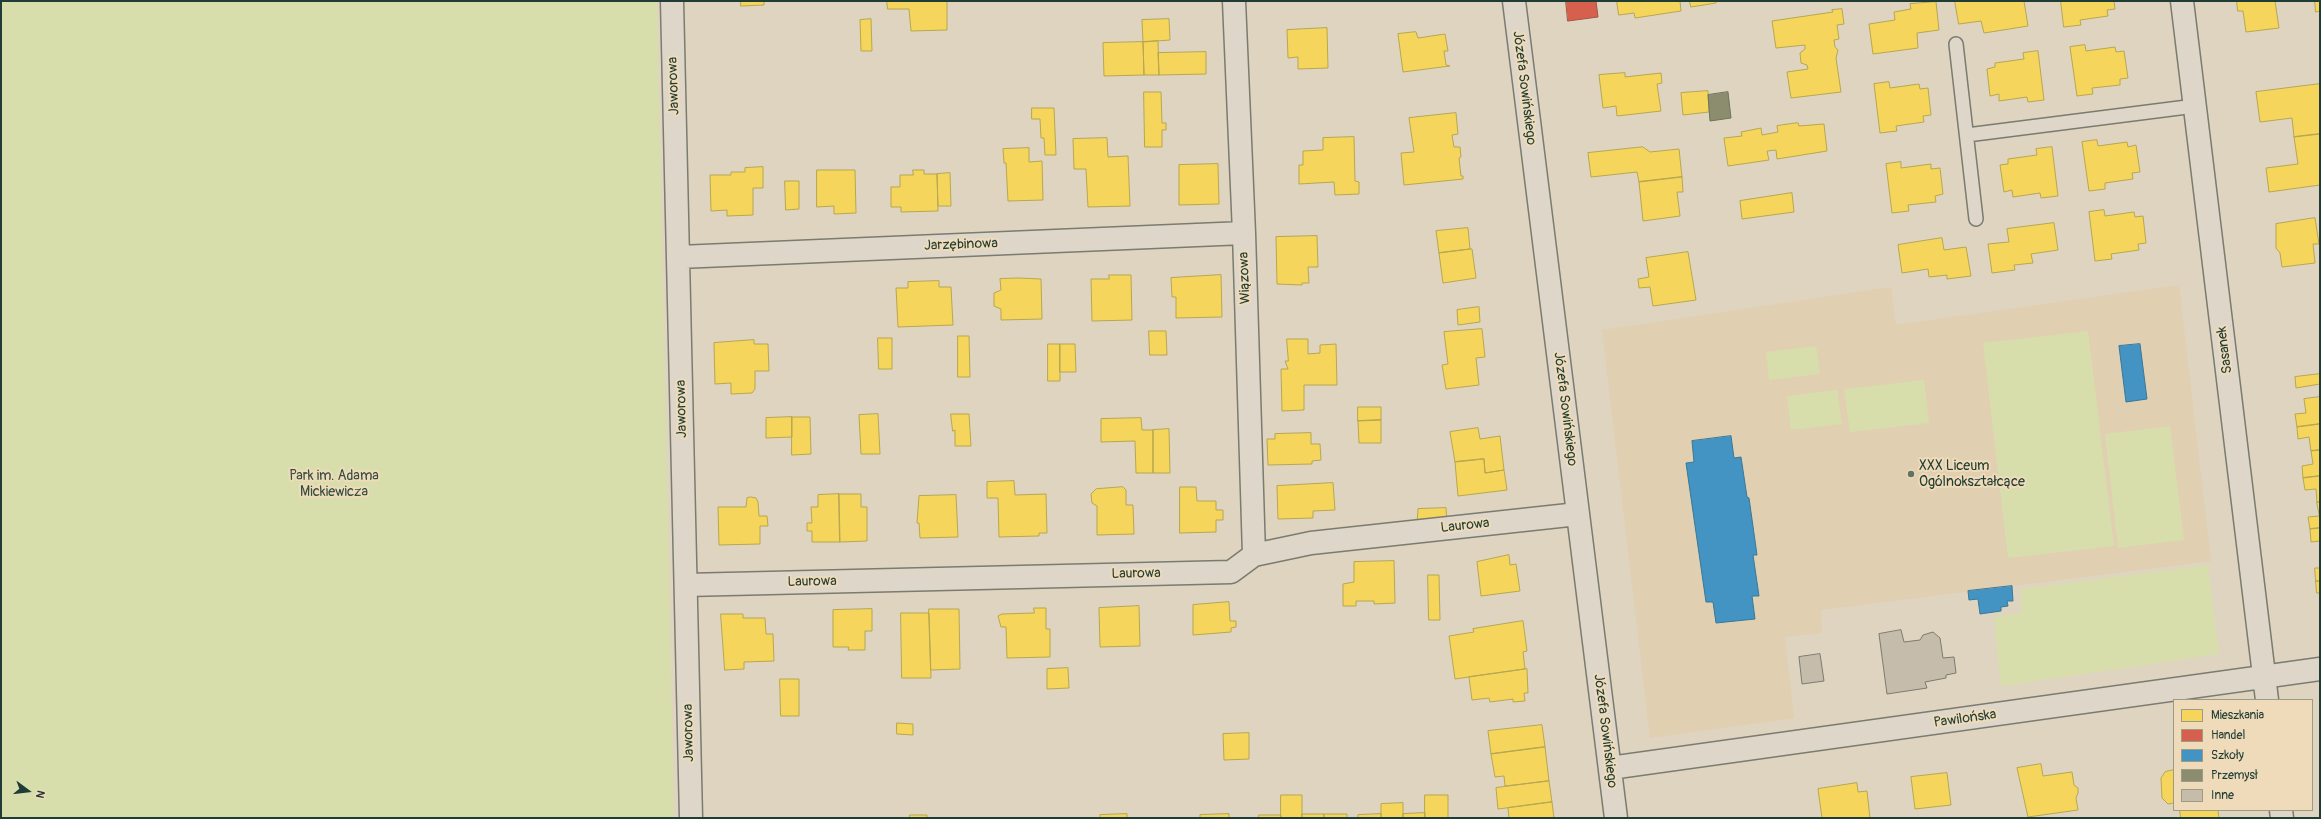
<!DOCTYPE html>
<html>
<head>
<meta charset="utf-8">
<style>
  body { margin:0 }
  #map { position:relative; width:2321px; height:819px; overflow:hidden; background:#dfd4bf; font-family:Pangolin,sans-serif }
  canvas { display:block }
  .frame { position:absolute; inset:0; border:2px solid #1f3d34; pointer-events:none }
  .legend { position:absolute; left:2173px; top:699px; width:140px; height:112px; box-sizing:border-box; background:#efdbb9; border:1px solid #9c9c84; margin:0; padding:5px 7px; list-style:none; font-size:12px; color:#1f3d34 }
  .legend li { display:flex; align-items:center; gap:8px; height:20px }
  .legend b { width:20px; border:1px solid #9c9c84 }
  .north { position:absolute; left:8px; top:771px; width:40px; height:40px; -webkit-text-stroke:3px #efdbb9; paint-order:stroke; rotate:105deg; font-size:11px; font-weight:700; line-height:16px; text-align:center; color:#1f3d34 }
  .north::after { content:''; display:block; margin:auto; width:14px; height:18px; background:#1f3d34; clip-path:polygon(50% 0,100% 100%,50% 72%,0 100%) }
</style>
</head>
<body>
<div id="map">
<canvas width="2321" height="819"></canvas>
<div class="frame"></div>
<ul class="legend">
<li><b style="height:11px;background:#f6d55c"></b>Mieszkania</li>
<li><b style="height:11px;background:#d6604d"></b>Handel</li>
<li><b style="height:11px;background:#4393c3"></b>Szkoły</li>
<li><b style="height:11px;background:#8c8c6e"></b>Przemysł</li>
<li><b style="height:11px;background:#c5bcab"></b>Inne</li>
</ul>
<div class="north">N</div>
</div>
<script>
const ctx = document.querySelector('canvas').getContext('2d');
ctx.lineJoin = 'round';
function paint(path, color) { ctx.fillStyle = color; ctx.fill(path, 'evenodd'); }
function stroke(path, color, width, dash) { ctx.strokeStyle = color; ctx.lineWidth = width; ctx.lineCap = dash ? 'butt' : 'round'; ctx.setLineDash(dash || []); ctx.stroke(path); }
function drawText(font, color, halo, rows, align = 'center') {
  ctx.font = font + ' Pangolin,sans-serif'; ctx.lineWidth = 4; ctx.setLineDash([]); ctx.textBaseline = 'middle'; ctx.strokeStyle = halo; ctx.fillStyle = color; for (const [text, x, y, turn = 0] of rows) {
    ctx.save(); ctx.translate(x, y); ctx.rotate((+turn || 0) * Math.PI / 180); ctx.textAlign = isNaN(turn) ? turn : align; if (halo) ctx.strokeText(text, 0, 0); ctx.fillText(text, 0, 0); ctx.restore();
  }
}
paint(new Path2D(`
  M2179,285l32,276 -390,49 1,23 -37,4 9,81 -144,20 -48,-408 289,-43 5,38z`), '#e0cfb1');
paint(new Path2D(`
  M1,1h656l17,817h-673z
  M2088,331l26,215 -106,12 -25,-215z
  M1816,346l4,28 -51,6 -3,-28z
  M1924,380l5,43 -79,9 -6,-43z
  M1837,390l5,34 -51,6 -4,-34z
  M2170,426l14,114 -66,8 -13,-114z
  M2208,565l11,89 -218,32 -7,-69 28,-4 -2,-24z`), '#d7deac');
const homes = new Path2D(`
  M741,1h23v4l-23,1z
  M887,1h60v29l-36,1 -2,-22h-21z
  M1617,1h63l1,10 -46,7 -1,-5 -15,2z
  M1690,1h26v2l-25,4z
  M1955,1h69l4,25 -44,7 -3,-12 -22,3z
  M2061,1h53l1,8 -8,1 1,6 -28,4 1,5 -17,2z
  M2237,1h38l4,27 -33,4 -3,-21h-5z
  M2315,1h5v10l-4,1z
  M1936,2l3,28 -22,3 1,15 -45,6 -4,-30 26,-4 -1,-8 17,-3 -1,-5z
  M1842,9l2,15 -7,1 2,14 -5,1 1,7 3,3 -2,8 5,34 -50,6 -4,-26 21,-3 -1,-4 -6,-2 -1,-10 5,-4v-4l-29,3 -4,-27 61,-9 -1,-2z
  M871,19l1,32h-11l-1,-31z
  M1169,19l1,21 -27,2 -1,-22z
  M1327,28l1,40 -30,1v-12l-10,1 -1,-28z
  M1416,32l2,6 27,-4 3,17h-4l2,14 4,1 -47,6 -5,-38z
  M1158,41l1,34h-15l-1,-33z
  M1143,42l1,33 -40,1 -1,-33z
  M2085,45l1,6 29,-4 1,5 8,-1 4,27 -8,1v6l-28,3 1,6 -16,2 -7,-49z
  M2038,51l6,49 -16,2 -1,-5 -28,4v-7l-9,2 -3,-27 8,-2v-4l29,-4 -1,-6z
  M1206,52v22l-47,1 -1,-22z
  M1625,73v4l36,-4 1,10 -5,1 4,27 -44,5 -1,-10 -13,2 -4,-33z
  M1889,82l1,6 29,-4 1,5 8,-1 3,27 -8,1 1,6 -28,4 1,5 -17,2 -6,-49z
  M2320,84v50l-26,3 -2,-19 -32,4 -4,-30z
  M1708,91l1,21 -26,3 -2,-22z
  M1144,92h17l1,31h4v7h-4v17h-17z
  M1032,108h22l2,47h-11l-1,-17h-3l-1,-19h-8z
  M1456,113l2,21 -6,1 2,12h6l1,10 -2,1 2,18h2v3l-59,6 -3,-32 13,-1 -5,-34z
  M1798,123l1,3 25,-2 3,27 -50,8 -1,-9 -9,1 2,9 -41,6 -4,-28 18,-2 -1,-4 20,-4 1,7 16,-3 -1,-6z
  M2320,134v51l-51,7 -3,-24 32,-4 -4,-27z
  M1354,137l1,44 4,1v12l-24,1 -1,-13 -35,2v-19h4v-14l20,-1v-12z
  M1107,138l1,19 20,-1 2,50 -42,1 -2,-38h-12l-1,-30z
  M2097,140l1,6 29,-4 1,5 8,-2 4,27 -8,1 1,6 -28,4v6l-16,2 -7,-49z
  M1643,147l7,5 29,-3 3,28 -43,5 -2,-10 -46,5 -3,-24z
  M2052,147l6,49 -17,2 -1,-5 -27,4 -1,-7 -8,2 -4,-27 8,-1v-5l29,-4 -1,-6z
  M1029,148v14l13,-1 1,39 -35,1 -2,-38h-2l-1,-14z
  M1901,162v6l30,-4v5l9,-1 3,26 -8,2 1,6 -28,3 1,6 -17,2 -6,-49z
  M1218,164l1,40 -40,1v-40z
  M763,167v21h-10v27l-26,1v-6l-16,1 -1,-36h21v-3h14v-4z
  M817,170h38l1,43 -22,1v-8l-17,1z
  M913,170h11v4h13l1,37 -37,1v-5h-10v-20h9v-12h13z
  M950,173l1,33h-13l-1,-32z
  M1682,177l1,15h-6l3,24 -37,5 -4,-39z
  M785,181h14v28l-13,1z
  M1792,193l2,19 -52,7 -2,-18z
  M2104,210l1,6 29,-4 1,5 8,-1 3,27 -8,1 1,6 -28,4 1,5 -17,2 -6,-49z
  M2315,218l4,26h-6l2,19 -33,4 -2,-14 -4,-5v-24z
  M2054,223l4,27 -27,4 2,9 -19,2 1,5 -23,3 -4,-29 21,-2 -2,-13z
  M1468,228l2,21 -31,4 -3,-22z
  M1317,236l1,31h-10l1,16h-7v2l-25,-1 -1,-47z
  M1942,238l2,12 22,-3 5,29 -24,3v-4l-18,2 -1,-8 -26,4 -4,-28z
  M1470,249h2l4,29 -33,5 -4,-30z
  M1688,252l8,48 -43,6 -3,-19 -11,1 -1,-9 11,-2 -3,-19z
  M1109,275h22l1,45 -40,1 -1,-42h18z
  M1221,275l1,42 -46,1v-21h-4l-1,-19z
  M1019,278l22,1 1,40 -41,1v-11l-7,-3v-13l7,-3 -1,-11z
  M939,281v6h12l2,38 -55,2 -2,-39h12v-6z
  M1479,307l1,15 -22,3 -1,-15z
  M1482,329l3,28 -9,1 3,27 -33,4 -4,-24 6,-1 -4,-32z
  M1149,331h17l1,24h-17z
  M958,336h11l1,41h-12z
  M878,338h14v31h-13z
  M1287,339h21v15l12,-1v-8l16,-1 1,41h-33v25l-22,1 -1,-42h7l-3,-8h3z
  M754,340v4h14l1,27h-14v18l-3,4 -21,1v-11l-16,1 -1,-41z
  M1048,344h12v37h-12z
  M1060,344h15l1,28h-16z
  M2320,374v10l-24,4 -1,-11z
  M2320,397v27l-23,3 -2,-13 11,-1 -2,-14z
  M1358,407h23v13l-23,1z
  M878,414l2,40h-19l-2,-39z
  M951,414h18l2,32h-16v-16l-2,1z
  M792,417h18l1,37 -19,1z
  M792,417v20l-26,1v-20z
  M1141,418l1,12h11v43h-17l-1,-32 -34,1v-23z
  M1381,420v23h-22l-1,-22z
  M2320,424v26l-9,1 -2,-14 -11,2 -1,-12z
  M1478,428l2,11 20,-3 4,34 -19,3 -1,-14 -29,3 -5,-30z
  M1169,429l1,44h-17v-43z
  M1311,433v11h9l1,16 -9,1v3l-44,1 -1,-26h8v-5z
  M2320,450v26l-17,2 -1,-12 11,-2 -2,-13z
  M1484,459l1,14 19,-3 3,20 -49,6 -3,-34z
  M2320,476v26h-3l-1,-13 -11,1 -2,-12z
  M1014,481l1,14 31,-1 1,39h-8v3l-40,1 -1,-39h-11v-16z
  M1333,483l2,27 -22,1v7l-35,1 -1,-33z
  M1123,487l3,3v15h7l1,29 -37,1v-29l-5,-3 -1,-9 5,-5z
  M1180,487h16l1,14h19v9h7v10h-7v12l-36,1z
  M839,494h22v13h6v34l-27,1z
  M839,494l1,48h-28v-11h-5v-8h5l-1,-16h7v-12z
  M956,495l2,42 -38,1 -1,-15h-2l2,-27z
  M751,497l5,1 2,4 1,14h8l1,10h-8v18l-41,1 -1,-38h28l1,-9z
  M2317,502h3v26l-10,1 -2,-12 11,-1z
  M1446,508l1,15 -30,1 1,-15z
  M2320,528v13l-9,1 -1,-13z
  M1509,555l1,10 6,-1 4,27 -39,5 -4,-34z
  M1394,561l1,42 -21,1v-3h-18v5h-13v-22l11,-2v-20z
  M2315,568h5v13h-4z
  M1428,575h11l1,45h-11z
  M2316,581h4v12h-3z
  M1229,602l1,19h6v6l-5,1v4l-38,3v-30z
  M1139,606l1,40 -40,1 -1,-39z
  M1034,608h12v21h4v28l-43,1 -1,-31h-5l-3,-11 4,-2 32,-1z
  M872,609v22h-7v19h-17l1,-3h-16v-37z
  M929,609h30l1,60 -29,1z
  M901,613h28l2,65h-29z
  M721,614h22v4h22l1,16h7l1,27 -30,1v7l-19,1z
  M1523,621l4,30 -4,1 2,17 -70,10 -6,-43 25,-4 -1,-3z
  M1068,668l1,20 -22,1v-20z
  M1527,669l1,24h-4l1,8 -12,1v-3l-23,3 -1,-4 -17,2 -3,-23z
  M780,679h19v37h-18z
  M897,723l16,1v11l-16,-1z
  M1542,725l3,22 -54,7 -3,-23z
  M1249,733v26l-25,1 -1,-26z
  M1545,747l4,34 -44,5 -1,-10 -9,1 -4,-23z
  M2041,764l2,12 29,-4 2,13 4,3v5l-2,5 2,12 -50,7 -11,-49z
  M2174,770v33l-6,1 -6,-6 -1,-20 4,-6z
  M1947,773l4,32 -36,4 -4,-32z
  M1549,781l3,21 -54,7 -2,-21z
  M1857,783l1,9 9,-1 3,27h-48l-4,-29z
  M1281,795h21v23h-21z
  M1425,795h23v23h-23z
  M1552,802l2,16h-45l-1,-10z
  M1403,803v15h-22v-14z
  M2180,810h38l1,8h-38z
  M1425,813v5h-22v-4z
  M1127,814v4h-27v-3z
  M1229,814v4h-34h5v-3z
  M1302,814h22v4h-22z
  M1324,814h23v4h-23z
  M1381,814v4h-23v-3z
  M910,815h17v3h-17z
  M1259,815h22v3h-22z`);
paint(homes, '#f6d55c');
stroke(homes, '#b6a750', 1);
const shops = new Path2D(`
  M1566,1h30l2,16 -30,4z`);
paint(shops, '#d6604d');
stroke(shops, '#9f5646', 1);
const schools = new Path2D(`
  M2140,344l7,55 -21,3 -7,-56z
  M1731,436l3,22 7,-1 6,40 2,1 8,57h-4l6,41h-7l3,23 -39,4 -3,-21h-7l-20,-139 8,-1 -2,-21z
  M2012,586l1,15h-6l1,5 -7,1v4l-21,3 -2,-15 -9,1 -1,-9z`);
paint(schools, '#4393c3');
stroke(schools, '#387998', 1);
const industry = new Path2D(`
  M1728,92l3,26 -21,3 -2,-26z`);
paint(industry, '#8c8c6e');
stroke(industry, '#6b745d', 1);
const building = new Path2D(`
  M1901,630l3,12 16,-2 3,-5 10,-3 7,6 3,20 11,-1 2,16 -10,2v3l-21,4 2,6 -40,6 -8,-60z
  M1820,654l4,27 -22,3 -3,-27z`);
paint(building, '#c5bcab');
stroke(building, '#7b7b70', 1);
const lane = new Path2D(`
  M1956,44l20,175
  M1967,135l228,-29`);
const street = new Path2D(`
  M672,1l19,817
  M1234,1l10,232 10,322
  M1514,1l102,817
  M2182,1l85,699
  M679,257l565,-24
  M686,585l545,-13 23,-17 57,-12 267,-29
  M1610,768l710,-99
  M2281,810l1,8`);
stroke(lane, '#7b7b70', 16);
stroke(street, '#7b7b70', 25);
stroke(lane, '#ddd6c9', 13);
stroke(street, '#ddd6c9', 22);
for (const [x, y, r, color] of [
  [1911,474,4,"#627265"]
]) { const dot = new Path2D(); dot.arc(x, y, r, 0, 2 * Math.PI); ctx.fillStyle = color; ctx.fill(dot); stroke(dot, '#efdbb9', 1.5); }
drawText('14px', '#1f3d34', '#efdbb9', [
  ["Jaworowa",674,86,-92],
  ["Józefa Sowińskiego",1524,88,83],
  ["Jarzębinowa",961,245,-2],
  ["Wiązowa",1245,278,-92],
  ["Sasanek",2225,350,-97],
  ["Jaworowa",682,409,-91],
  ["Józefa Sowińskiego",1565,409,83],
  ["Laurowa",1465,526,-6],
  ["Laurowa",1136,574,-1],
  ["Laurowa",812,582,-1],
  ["Pawilońska",1965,719,-8],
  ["Józefa Sowińskiego",1605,731,83],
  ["Jaworowa",689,733,-91]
]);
drawText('14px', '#1f3d34', '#efdbb9', [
  ["XXX Liceum",1919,466],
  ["Ogólnokształcące",1919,482]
], 'left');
drawText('14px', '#314e3e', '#efdbb9', [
  ["Park im. Adama",334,476],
  ["Mickiewicza",334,492]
]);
</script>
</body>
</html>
